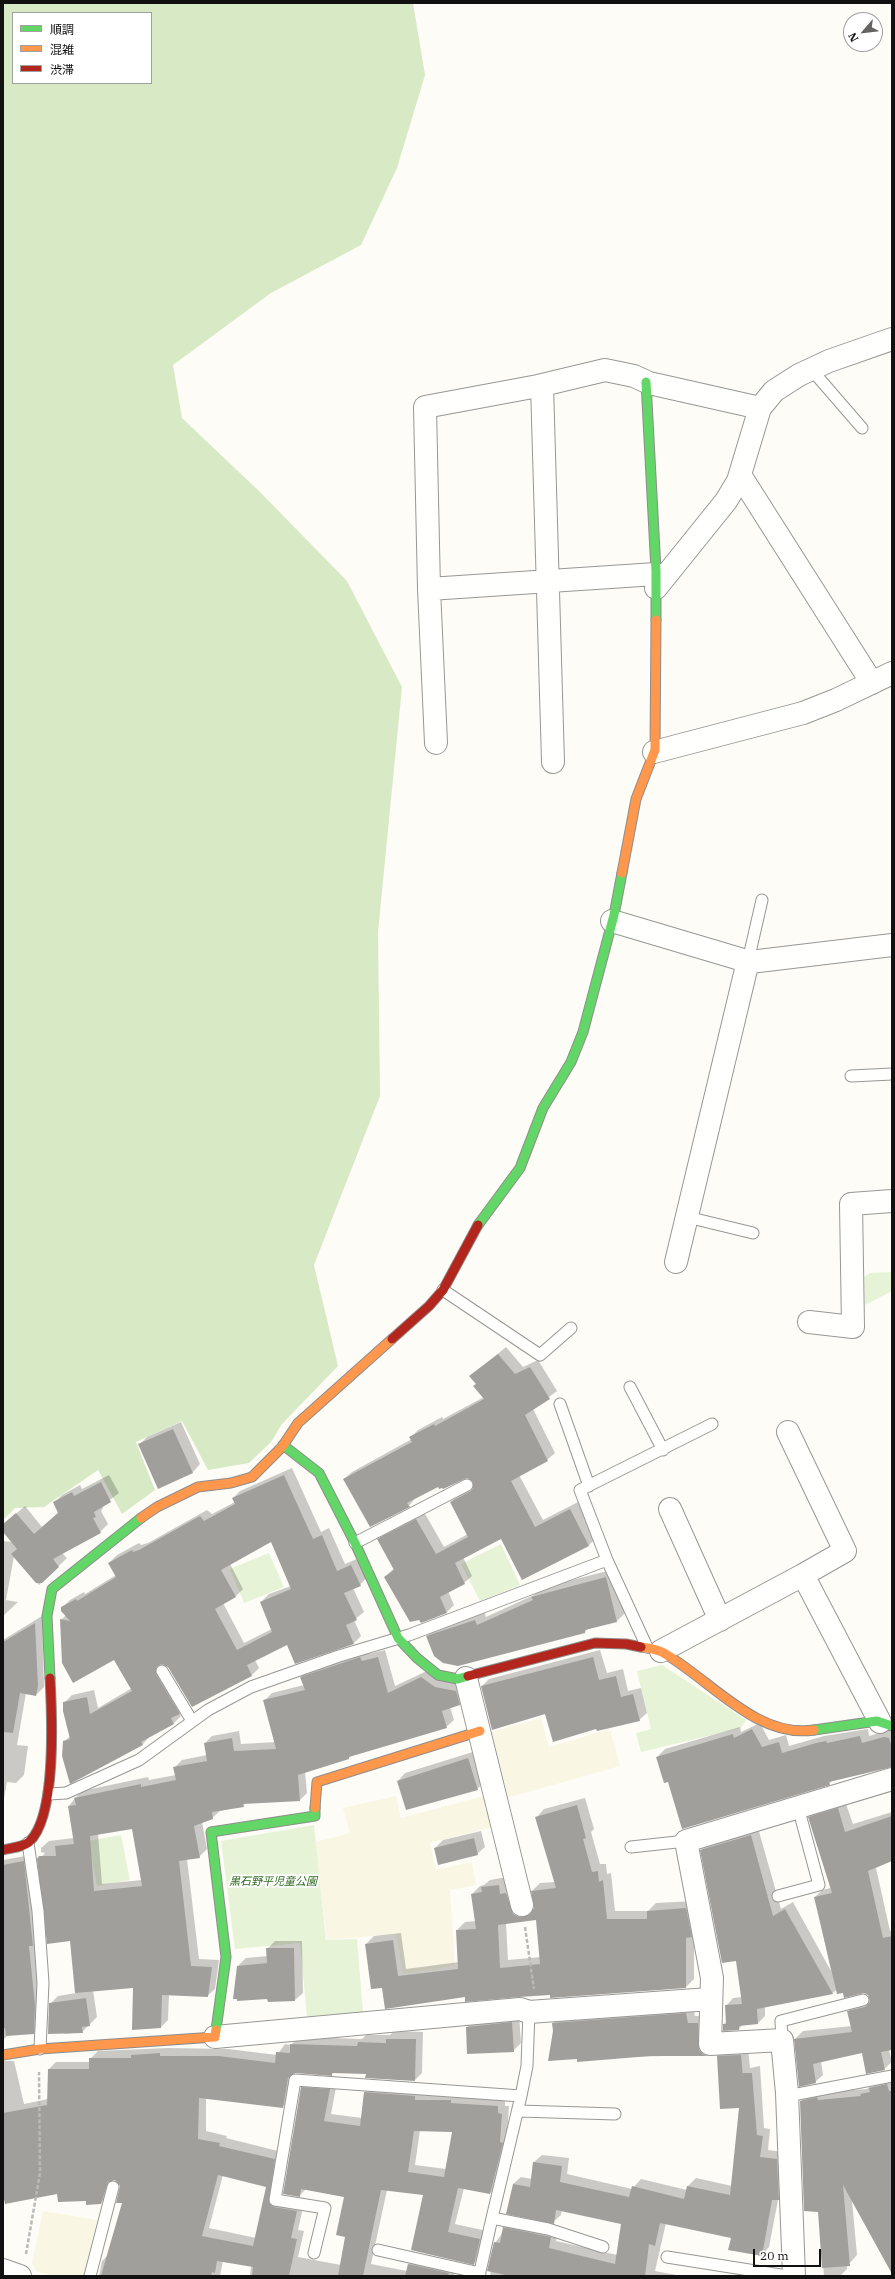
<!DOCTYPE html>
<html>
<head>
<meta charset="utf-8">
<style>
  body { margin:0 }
  #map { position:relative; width:895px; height:2279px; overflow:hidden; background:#fdfcf7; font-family:"IBM Plex Serif","Noto Sans JP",serif }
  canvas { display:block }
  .frame { position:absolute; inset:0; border:4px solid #111; pointer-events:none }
  .legend { position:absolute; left:12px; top:12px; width:140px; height:72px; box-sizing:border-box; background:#fff; border:1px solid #a0a0a0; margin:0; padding:5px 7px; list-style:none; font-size:12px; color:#111 }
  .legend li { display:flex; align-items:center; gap:8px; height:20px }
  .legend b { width:20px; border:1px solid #a0a0a0 }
  .north { position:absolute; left:843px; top:12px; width:40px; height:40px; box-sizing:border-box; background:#fff; border:1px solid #a0a0a0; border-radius:50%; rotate:242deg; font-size:11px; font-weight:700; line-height:16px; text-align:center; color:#111 }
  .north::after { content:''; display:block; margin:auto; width:14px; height:18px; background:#646362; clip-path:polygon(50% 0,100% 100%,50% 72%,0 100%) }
  .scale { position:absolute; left:753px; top:2249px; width:68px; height:18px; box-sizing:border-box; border:2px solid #111; border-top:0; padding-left:5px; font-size:12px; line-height:14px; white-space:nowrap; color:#111; -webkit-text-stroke:3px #fff; paint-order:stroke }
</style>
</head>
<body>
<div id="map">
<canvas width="895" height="2279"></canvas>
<div class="frame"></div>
<ul class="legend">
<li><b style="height:5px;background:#63d668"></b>順調</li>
<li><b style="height:5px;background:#ff974d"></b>混雑</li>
<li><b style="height:5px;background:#b3261e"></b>渋滞</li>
</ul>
<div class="north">N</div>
<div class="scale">20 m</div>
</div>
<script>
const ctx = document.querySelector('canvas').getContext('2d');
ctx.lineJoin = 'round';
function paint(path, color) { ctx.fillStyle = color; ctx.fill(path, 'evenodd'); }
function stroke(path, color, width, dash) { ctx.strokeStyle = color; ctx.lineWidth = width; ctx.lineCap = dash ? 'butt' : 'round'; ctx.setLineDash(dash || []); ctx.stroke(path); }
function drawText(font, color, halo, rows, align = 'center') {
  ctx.font = font + ' "IBM Plex Serif","Noto Sans JP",serif'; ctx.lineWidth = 4; ctx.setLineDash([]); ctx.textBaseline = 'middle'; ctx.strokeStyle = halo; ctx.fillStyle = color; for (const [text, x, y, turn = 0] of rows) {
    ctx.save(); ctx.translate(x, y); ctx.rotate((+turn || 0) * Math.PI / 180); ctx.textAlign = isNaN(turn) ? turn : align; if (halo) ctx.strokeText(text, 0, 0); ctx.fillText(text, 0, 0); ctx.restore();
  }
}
paint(new Path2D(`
  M541,1718l8,29 61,-18 10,37 -113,32 -19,-65z
  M396,1796l5,22 83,-22 8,31 -62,16 6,27 36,-8 4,23 -26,5 5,76 -52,8 -7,-40 -69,6 -12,-98 35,-9 -7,-25z
  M43,2211l54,9 -13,56h-32l-16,-5 -4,-8z`), '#f9f7e4');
paint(new Path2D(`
  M892,1272v19l-27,14 -1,-28 6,-4z
  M501,1544l19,41 -40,16 -19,-37z
  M269,1553l15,34 -40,16 -14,-34z
  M662,1665l84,55 -5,8 -100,24 -5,-19 15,-4 -14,-58z
  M314,1825l12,115 31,-1 6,74 -56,4 -7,-74 -65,6 -14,-108z
  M121,1835l9,45 -33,6 -9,-45z`), '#e7f3d7');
paint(new Path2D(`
  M3,3h410l12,72 -28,93 -36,77 -90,48 -98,72 9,53 78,74 87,89 55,106 -24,245 2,164 -66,169 24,101 -56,58 -11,18 -22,21 -41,7 -26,-49 -46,21 19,48 -33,24 -24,-44 -54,37 -29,1 -12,12zM13,13h138v70h-138z`), '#d8eac5');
paint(new Path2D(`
  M506,1347l17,20 15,-7 19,31 -24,18 22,44 -8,7 -28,15 24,45 35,-18 18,36 -8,8 -87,-8 -38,19 9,19 -8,7 -16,8 6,14 -7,7 -62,-35 9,-9 -16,-28 8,-8 38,-20 20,35 24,-13 -17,-32 8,-8 16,-8 -1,-5 -7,-4 -29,9 -22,11 -7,9 -65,-27 8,-7 60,-33 -1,-2 7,-7 24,-13 1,2 41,-22 -13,-21z
  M181,1422l19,42 -7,8 -35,15 -19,-42 8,-8z
  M292,1468l29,64 8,-4 16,36 14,-6 8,19 -7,8 -7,3 11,24 -10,8 7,16 -7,7 -59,20 -7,-19 -33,16 4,8 -7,7 -60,31 -24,-40 -6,-3 24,43 -7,7 2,3 -7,7 -24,13 -7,8 -73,38 -6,-40 6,-6 -6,-33 8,-8 22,-5 4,18 34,-20 -18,-30 -53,-38 5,-5 -4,-7 8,-8 14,-8 1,2 31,-19 -7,-12 8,-8 22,-12 2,2 7,-2 59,-33 5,4 23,-12 -2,-4 7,-7zM272,1540l19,46 -22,8 -8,8 11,27 -28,14 -21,-40 13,-7 7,-7 -13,-25z
  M109,1475l10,18 -17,13 1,2 -2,3 7,13 -8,8 -38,21 5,5 -28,27 -25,-29 -8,44 12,2 -15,14v-75l10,1 -10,-12v-5l22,-19 17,21 17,-15 -5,-9 8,-8 18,-10 2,4z
  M615,1569l11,43 -9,9 -28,7 -4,4 -158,4 9,-9 48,-16 2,6 48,-22 7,-7z
  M42,1616l2,71 -8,8 -10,-2 -9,52 11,1 -4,29 -8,8 -9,-1 -4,22v-164z
  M368,1650l1,4 16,-4 10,36 34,-16 35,14 3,13 -8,8 -9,2 4,13 -8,7 -95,28 -2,3 -44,14 2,21 -7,7 -54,3 -3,3 -23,5 -8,7 -10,4 5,27 -8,8 -12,2 12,100 20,1 -4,29 -8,7 -38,-2 -1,26 -7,7 -27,-40 -41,3 4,27 -15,15 -17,2 -15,-30 8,-8 18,-3 -5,-53 -32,-80 6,-7 -4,-1v-4l8,-7 25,-3 -5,-32 6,-8 7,-7 66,-14 1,3 27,-5 -2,-7 8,-8 25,-5 -2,-12 7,-7 27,-5 2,13 35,-2 -11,-42 7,-7 32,-8 -3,-8 7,-7zM133,1828l9,52 -40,4 -4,-50z
  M600,1650l7,23 16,-4 5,22 13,-3 6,25 -8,7 -42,8 -51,-16 -64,-26 7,-7z
  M760,1723l9,17 17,-5 3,11 35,-10 44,-7 1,7 23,-7v37l-59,14 -4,4 -161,-3 -11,-24 8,-8 75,-22 1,5z
  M476,1751l9,31 -8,7 -79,-8 7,-8z
  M585,1798l9,31 -3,3 9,32h6l1,10 4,-1 4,38h33l8,-8 38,-2v78l-8,8 -221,9 -82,-9 -17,-43 8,-8 27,-3 5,36 53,-7 -2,-32 8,-8 11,-1 -4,-27 8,-8 4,-1 6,-5 17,-3 20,32h8l-3,-18 8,-8 15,-1 -19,-64 8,-9zM537,1919l4,38 -33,3 -2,-37z
  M845,1801l8,23 39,-12v48l-16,8 14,63 2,-1v119l-3,1 3,12 -8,7 -21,-17 -42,9 2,14 -8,7 -20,-43 8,-8 49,-5 -4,-14 8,-8 14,-4 -1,-5 -4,-3 -29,-2 -3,3 -68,13v10l-7,7 -15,1 -4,5 -15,1v-6l3,-3 -1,-15 7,-8 9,-1 -5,-38 -36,-109 8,-8 49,-14 23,81 12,-7 38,69 -16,-74 7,-7 9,-2 -22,-70 8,-8z
  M481,1831l4,16 -8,7 -42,-6 8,-8z
  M31,1855l10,171 -8,7 -25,2 -5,5v-180z
  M275,1941h27l1,52 -8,7 -26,1 -31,-35 8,-8 22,-2 -1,-7z
  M693,2006l2,10h10l12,33 -7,6 -132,3 -24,-27 -1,-8 8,-7z
  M519,2015l2,28 -8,8 -46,-24 8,-8z
  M394,2031l29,1 -1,41 -7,7 -48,-7 -33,-1 -3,3 -36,-3 -4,27 -8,7 -77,-8v33l21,5 -1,2 56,14 -6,43 28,8 -6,27 6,1 -6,26 43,8 6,-29 -2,-39 -39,-8 -7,7 3,-108 8,-8 27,2 -6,32 31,4 3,-26 7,-7 133,13v8h4l-2,29 -9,51 -8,7 -26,-5 -9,36 32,7 -5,25 -8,7 -62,-14 12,-55 -37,-4 -16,74 36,7 2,-7 8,-7 39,9 -2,10h-204l1,-10 -28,-5 -3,15h-121l3,-15 5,-5 16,-54 -2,-18 -8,-5 -4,16 -8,8 -43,-10 -55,-4v-128h11l10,43 24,-5 1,-30 7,-7h34v-3l8,-8 70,-3 60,1 49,6 8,-11 6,1 8,-8 63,2 4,-4h24zM420,2130l33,1 -7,38 -31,-4zM223,2175l44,11 -11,52 -47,-10z
  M748,2048l2,20 10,-2 4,62 6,1 -2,21 16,2 2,40 -8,8 -9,47 -7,8 -30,-18 -66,-14 -11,48 27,5h-192l5,-33 17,-23 46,10 -2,11 61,14 5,-31 -60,-14 -1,5 -8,7 -40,-38 8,-7 11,2 2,-17 8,-7 27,3 -2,16 65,15 9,-10 46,11 1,-4 8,-8 36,8 8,-80 -19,2 -3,-53h-5l6,-6z
  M892,2077v195l-40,-72 5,55 -7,8 -3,-6v12l-7,7h-16l-5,-65 -18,-110 8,-8 58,-4 11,-9z`), '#0003');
paint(new Path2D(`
  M498,1354l17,20 15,-7 20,32 -25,16 23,46 -37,20 24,46 35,-18 19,37 -67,34 -21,-41 -46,24 10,21 -25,13 7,16 -26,10 -2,-3 -9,2 -26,-45 10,-7 -17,-31 39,-20 20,35 32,-17 -18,-35 21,-11 2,-3v-6l-6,-4 -24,11 -1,-1 -3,1 -1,-2 -31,16 3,4 -40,20 -27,-48 69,-37 -3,-5 25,-13 1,2 49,-27 -11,-13 3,-2 -7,-8z
  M173,1429l20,44 -35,16 -20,-45z
  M284,1475l29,64 9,-4 15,36 14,-6 10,21 -17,7 13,27 -11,5 8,19 -59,20 -8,-19 -40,20 5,11 -60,31 -24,-40 -6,-3 -3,1 -3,3v6l24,40 -9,4 3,6 -33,18 2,3 -73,39 -8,-28 1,-15 7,-2 -7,-28v-9l24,-5 3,17 42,-23 -18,-31 -41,23 -11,-20 -2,-44 10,2 -9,-10v-4l15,-8 1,2 39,-24 -8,-14 24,-13 1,2 6,-2 61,-34 4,5 31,-17 -3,-6zM271,1542l20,47 -31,13 12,30 -35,18 -22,-41 21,-12 -15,-27z
  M101,1482l10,20 -17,10 2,5 -3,1 8,15 -48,26 6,8 -17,16h-6l-25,-29 6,-5 -14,-17v-8l13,-11 18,21 24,-21 -5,-11 19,-10 2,4z
  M606,1577l11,45 -32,8v3l-127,33 -15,-3 -9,-7 -8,-20 49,-16 2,5 56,-25 -2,-3z
  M35,1623l3,63 -2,10 -16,-3 -7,40 -10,-1v-90z
  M360,1657l2,4 16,-4 10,36 33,-16 14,10 21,4 4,14 -18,6 5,17 -98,29v2l-51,16 2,26 -57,3 1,3 -32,5 1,7 -19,7 6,32 -21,3 12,105 21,1 -4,30 -46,-2 -1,33 -29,2 1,-42 -58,5 -5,-52 -23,3 -10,-85 2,-3h17l-1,-10 19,-2 -6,-38 8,-1 -2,-7 67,-14v3l35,-7 -3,-13 34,-6 -3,-18 28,-5 2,13 42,-2 -13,-49 42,-10 -5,-13zM132,1829l10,57 -48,5 -4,-55z
  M593,1657l6,23 17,-4 5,21 12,-3 7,27 -43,10 -1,-2 -43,13 -8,-28 -53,16 -11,-44z
  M752,1729l10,18 17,-5 3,11 34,-10 10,-2 1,2 33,-7 2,7 22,-6 5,1 3,9v20l-63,15 1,3 -148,44 -14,-47 -4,1 -8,-26 77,-23 1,4z
  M468,1758l10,32 -72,20 -9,-29z
  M577,1805l9,33 -3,1 9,33 6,-1 1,11 4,-2 4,39h40v-8l39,-3 6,29 -6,1v50l-136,10v-3l-31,2 -54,5v-5l-80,12 -3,-21 -11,1 -6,-45 28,-4 5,36 60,-7 -2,-39 20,-1 -5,-35 11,-2 -1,-5 18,-2 1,9 6,-1 7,21 6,3 11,-3 4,-6 -3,-17 25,-3 -21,-71zM536,1920l4,44 -40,4 -2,-43z
  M838,1808l7,24 47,-16v45l-24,10 15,67 9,-2v114l-11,2 4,18 -19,4 -4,-21 -49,11 3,19 -17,4 -5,-48 58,-7 -5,-21 18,-4 5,-5 -2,-7 -4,-2 -20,5 -1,-5 -6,1 -23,-97 18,-4 -24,-76z
  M751,1835l22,81 12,-7 48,85 -76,15 1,15 -19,2v4l-16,1v-7h3l-1,-19 17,-1 -6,-43 -14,2 -22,-113z
  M474,1838l4,17 -40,10 -4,-17z
  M24,1861l9,85h-4l6,59 -1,29 -28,2 -1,-8h-2v-163z
  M266,1948h28l1,53 -27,1 -1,-3 -30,2v-2h-4l4,-33 30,-3z
  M86,1998l4,28 -8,1 1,6 -35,1 1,-31z
  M686,2013l2,10h10l1,27 5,5 7,1h-61l-73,6v-3l-29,2 5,-30 -1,-8z
  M512,2022l2,30 -47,2 -1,-27z
  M386,2039h30l-1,42 -50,-3 1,-4 -34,-1v3l-37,-3 -7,5 -5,30 -84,-10 -1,41 22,4 -1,3 56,13 -6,44 5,4 23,4 -6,27 6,1 -8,37h-37l1,-9 -36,-6 -2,12 -3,-1 -1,4h-110l21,-73h-6l4,-17 -5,-6 -7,2 -7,22 -15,1v-4l-28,1 -1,-8 -52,10 -2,-10v-81l44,-8 1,-36h41v-11h42v-3l29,-2v3h59l56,7 1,-11 14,1v-9l67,2 1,-4 28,1zM218,2175l48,12 -13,59 -51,-10z
  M741,2055l2,22v-4h9l5,62 6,1 -3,21 17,2 2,41h-7l-10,56 -34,-6 3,-12 -71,-15 -5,23 -6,-2 -4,32h-135l-23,-5 7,-29 6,1 3,-16 48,10 -2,11 66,16 6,-40 -65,-14 -2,14 -48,-10 7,-30 17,3 3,-25 29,4 -2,16 69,15 3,-11 52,13 3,-13 43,9 9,-87 -19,1 -3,-53h-6z
  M887,2084l2,7h3v183l-49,-89 7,81 -28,2 -4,-56 -14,-1 -4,-110 17,-4 1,3 43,-4 -1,-2 10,-2 -1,-4z
  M301,2087l29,2 -6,32 36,5 4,-34 51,4v4h36v3l47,3v7l4,1 -2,28 3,1 -13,51 -32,-6 -10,44 32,7 -6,26 -63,-15 12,-55 -42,-5 -18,86h-25l7,-39 -9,-2 8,-38 -43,-8 -1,8 -17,-3zM414,2131l38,1 -8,45 -36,-5z
  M408,2264l41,9 -1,3h-43z`), '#a19f9c');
const lane = new Path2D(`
  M811,369l51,59
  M748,961l14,-61
  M851,1076l41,-2
  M687,1217l66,16
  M443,1290l97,65 31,-27
  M630,1387l33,63
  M560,1404l29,82
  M355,1543l112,-58
  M647,1647l-40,-87 -27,-70 132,-66
  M162,1671l30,50
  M49,1794l17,-1 73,-33 69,-50 43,-23 88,-31 70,-21 198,-75
  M28,1843l10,68 5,72 -3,66
  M631,1847l55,-6
  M778,1896l41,-11 -21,-78
  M529,2012l-2,54 -6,30 -29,122 56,11 55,18
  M782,2040l-1,-19 82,-21
  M787,2096l105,-20
  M519,2111l96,3
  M378,2250l102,23
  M314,2253l11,-45 -50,-8 20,-120 226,16
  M667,2257l120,19
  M90,2276l23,-89
  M479,2276l13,-58`);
const street = new Path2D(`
  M542,385l11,377
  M740,475l132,208
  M656,588l70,-87 12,-20 22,-73 14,-17 25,-16 30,-14 63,-22
  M429,589l227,-15
  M436,743l-7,-154 -4,-182 113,-21 67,-16 29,6 15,7 111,25
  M654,752l149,-39 33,-13 56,-27
  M612,921l138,41 142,-17
  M676,1262l72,-301
  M809,1322l44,5 -2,-123 41,-3
  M788,1432l57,119 -42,24
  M670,1509l50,111
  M661,1651l142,-76 77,147
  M466,1678l56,227
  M215,2037l305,-28 9,3 181,-13
  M3,2270l17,6
  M794,2276l-7,-183 -5,-53 -72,4 2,-66 -26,-137 206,-62`);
const fast = new Path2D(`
  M646,382l10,189v49
  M478,1225l42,-57 23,-60 28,-46 12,-30 31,-117 8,-42
  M283,1445l36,28 36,70 43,95 19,20 21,17 20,4 10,-3
  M50,1678l-3,-62 5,-27 89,-71
  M814,1730l63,-9 15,5
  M216,2030l10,-73 -15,-125 104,-16v-8`);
const slow = new Path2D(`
  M622,873l14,-74 19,-49 1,-130
  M141,1518l16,-11 41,-20 33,-4 21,-6 30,-30 16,-24 94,-84
  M641,1647c7,1 15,2 21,5 47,26 94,87 152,78
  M315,1808l2,-26 163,-51
  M3,2055l37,-6 175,-12 1,-7`);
const jam = new Path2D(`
  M392,1339l37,-33 14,-16 35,-65
  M468,1676l127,-33 31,1 15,3
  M3,1850c7,-2 21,-3 26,-8 28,-26 23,-127 21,-164`);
stroke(lane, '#979795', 13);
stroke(street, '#979795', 24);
stroke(fast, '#8e8d8b', 11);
stroke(slow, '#8e8d8b', 11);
stroke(jam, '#8e8d8b', 11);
stroke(new Path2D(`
  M525,1927l9,62
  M26,2254l14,-81 -1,-101`), '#b9b9b8', 2.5, [4, 2]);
stroke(lane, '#fffffe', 11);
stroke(street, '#fffffe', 22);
stroke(fast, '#63d668', 9);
stroke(slow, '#ff974d', 9);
stroke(jam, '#b3261e', 9);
drawText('italic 11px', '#2f6b1f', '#fff', [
  ["黒石野平児童公園",273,1882]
]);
</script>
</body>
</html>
